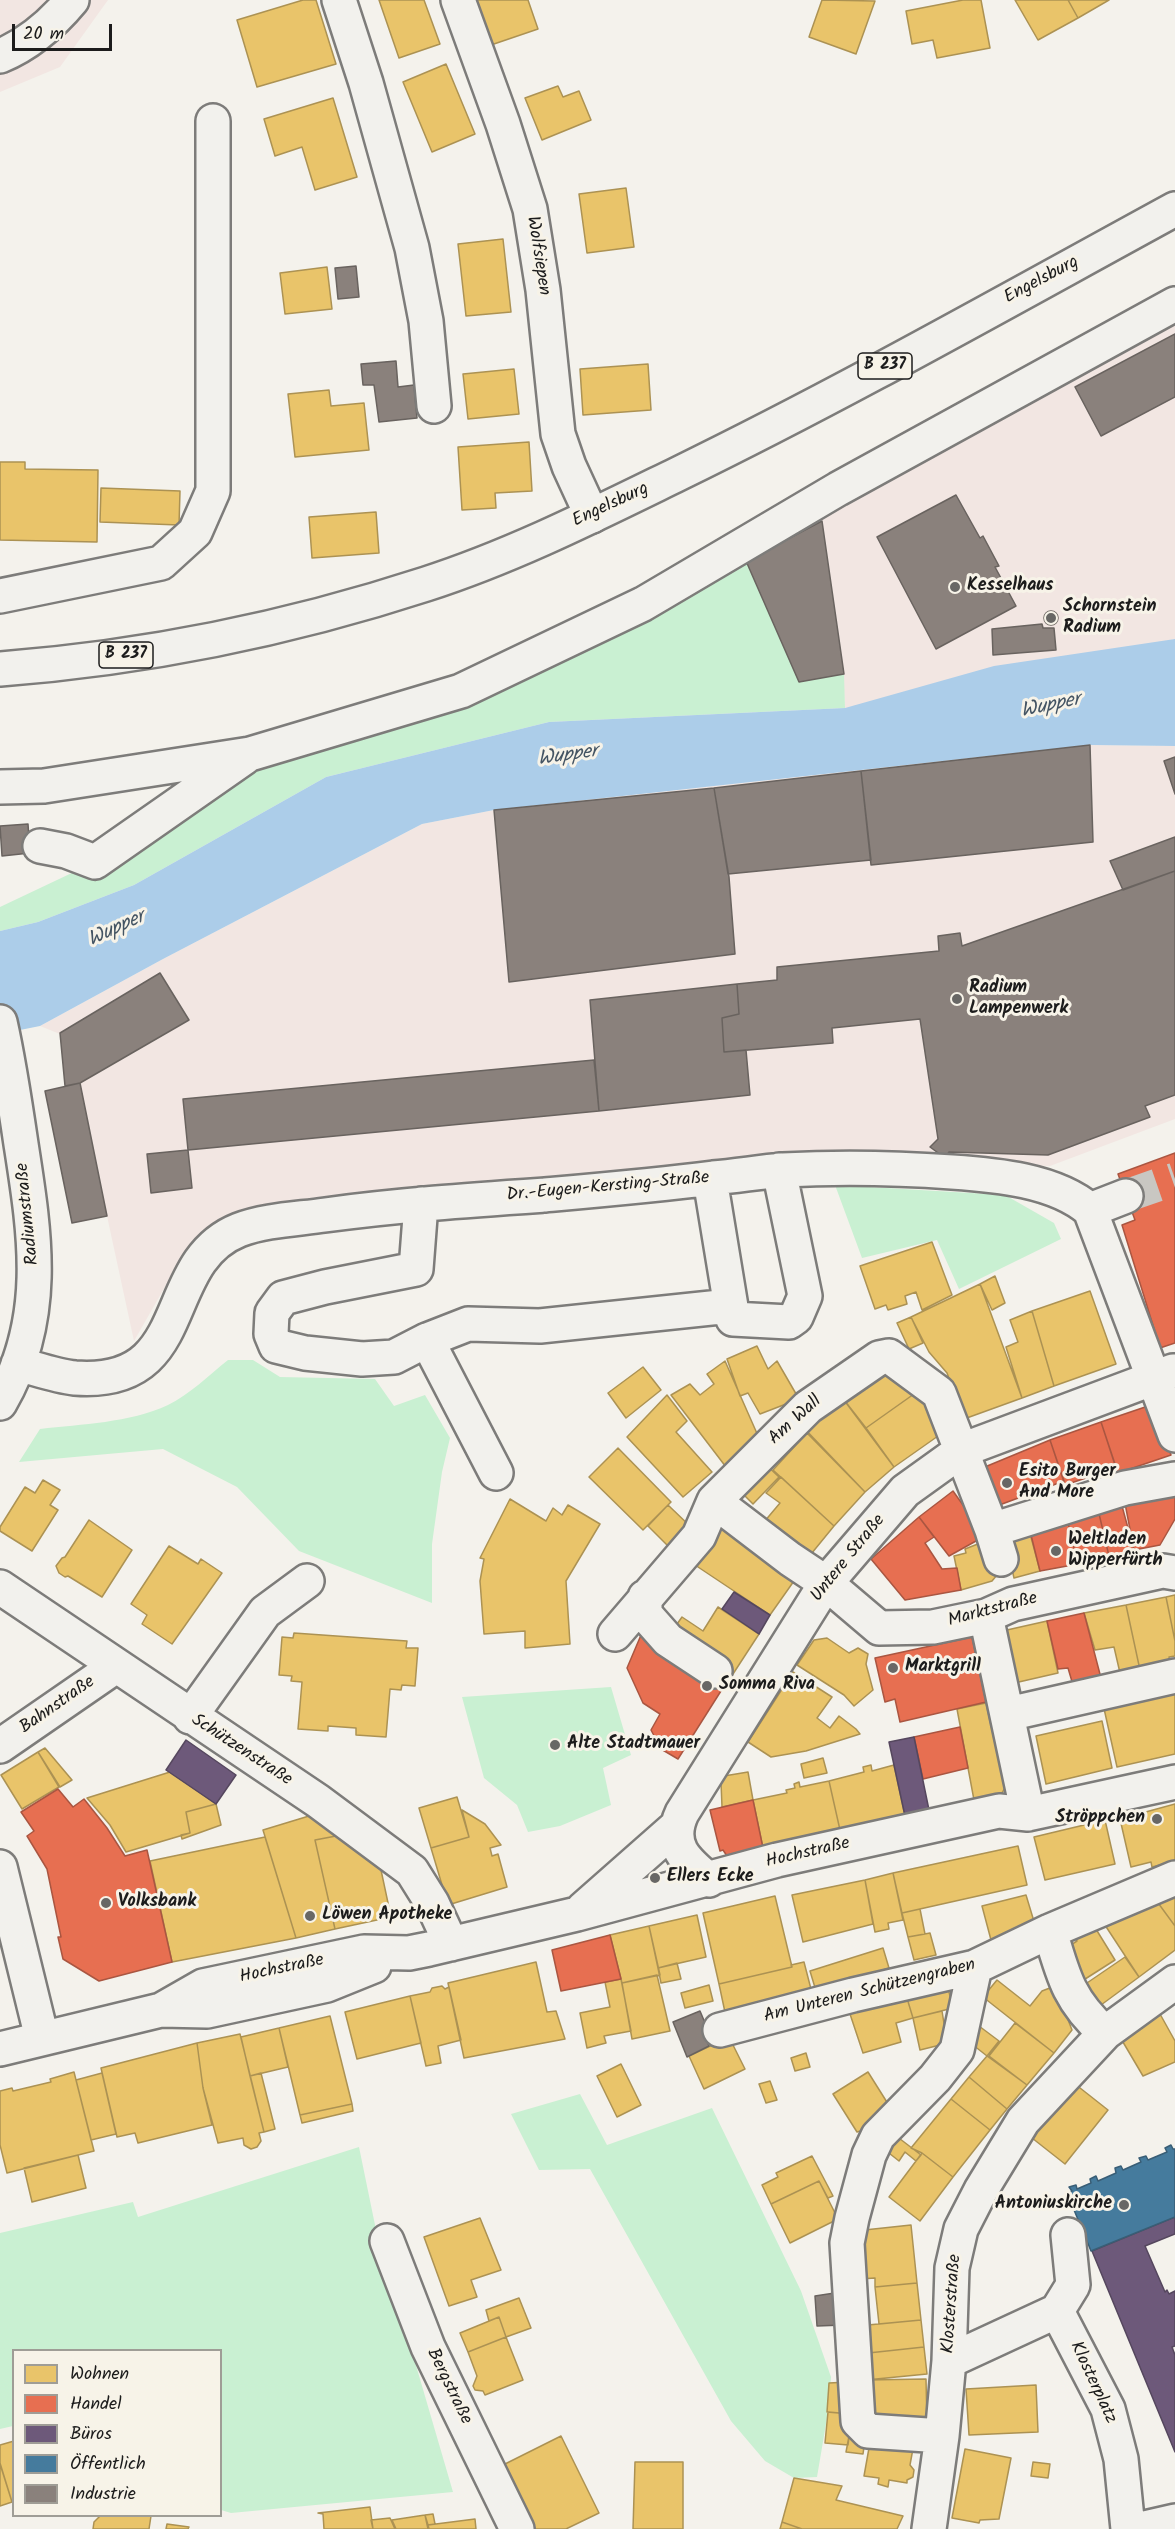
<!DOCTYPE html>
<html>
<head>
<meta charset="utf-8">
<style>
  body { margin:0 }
  #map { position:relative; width:1175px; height:2529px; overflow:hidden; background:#f4f2ec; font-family:Kalam,sans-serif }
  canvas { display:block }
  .legend { position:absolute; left:12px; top:2349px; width:210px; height:168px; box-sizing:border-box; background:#f7f3e8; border:2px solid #9f9d96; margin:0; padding:8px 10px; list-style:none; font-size:18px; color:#1c1c1c }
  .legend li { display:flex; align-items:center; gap:12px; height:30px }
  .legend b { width:30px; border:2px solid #9f9d96 }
  .scale { position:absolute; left:12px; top:24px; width:100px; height:27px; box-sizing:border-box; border:3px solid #1c1c1c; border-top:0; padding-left:8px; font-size:18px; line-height:21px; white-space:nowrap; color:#1c1c1c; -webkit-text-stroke:4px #f7f3e8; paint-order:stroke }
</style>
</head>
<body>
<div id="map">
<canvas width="1175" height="2529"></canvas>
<ul class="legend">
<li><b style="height:16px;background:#e9c46a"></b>Wohnen</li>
<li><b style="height:16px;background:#e76f51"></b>Handel</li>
<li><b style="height:16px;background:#6d597a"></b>Büros</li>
<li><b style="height:16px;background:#457b9d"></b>Öffentlich</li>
<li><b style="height:16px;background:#8a817c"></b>Industrie</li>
</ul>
<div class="scale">20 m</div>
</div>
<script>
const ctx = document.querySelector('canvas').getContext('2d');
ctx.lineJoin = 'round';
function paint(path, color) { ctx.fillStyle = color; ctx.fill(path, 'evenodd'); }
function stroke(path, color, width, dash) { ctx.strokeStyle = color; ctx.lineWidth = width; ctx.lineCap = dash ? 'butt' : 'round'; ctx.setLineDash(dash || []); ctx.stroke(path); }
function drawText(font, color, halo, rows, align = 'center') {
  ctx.font = font + ' Kalam,sans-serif'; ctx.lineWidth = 6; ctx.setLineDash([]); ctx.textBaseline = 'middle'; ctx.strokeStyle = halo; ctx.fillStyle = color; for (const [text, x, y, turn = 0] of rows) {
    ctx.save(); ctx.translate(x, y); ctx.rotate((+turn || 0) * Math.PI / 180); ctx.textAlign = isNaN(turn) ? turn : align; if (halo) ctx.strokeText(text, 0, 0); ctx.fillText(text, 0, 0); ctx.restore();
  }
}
paint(new Path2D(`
  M0,0h108l-48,67 -60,25z
  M1175,304v335l-330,69 -2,-34 -44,8 -53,-121z
  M1090,745l85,1v373l-125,47 -104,-3 -733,65 -35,36 -44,77 -27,-125 -35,7 -27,-132 20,-5 -5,-52 -20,-8 123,-67 259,-135 72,-14z`), '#f2e6e2');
paint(new Path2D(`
  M746,561l53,121 45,-8 1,34 -296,14 -223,55 -192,108 -96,37 -38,9v-24l95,-45 155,-108 211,-63z
  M835,1185l170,10 49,28 7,16 -102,50 -22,-49 -75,18z
  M228,1360h25l27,17 95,2 19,27 31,-11 25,43 -8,34 -10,72v59l-133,-52 -62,-64 -74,-38 -144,13 21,-33c42,-5 89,-6 128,-24 21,-10 41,-30 60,-45z
  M611,1687l20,68 -28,13 8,37 -51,21 -32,6 -11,-27 -33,-27 -22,-81z
  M580,2094l27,51 105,-37 89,183 30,86 -3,35 -11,65 -23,1 -29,-17 -34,-40 -141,-252 -51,1 -28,-56z
  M359,2147l16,78 78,267 -222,21 -10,-3 -1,-160h-206l-1,76 -13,3v-196l133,-31 5,15z`), '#c9f0d2');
paint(new Path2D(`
  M1175,639v107l-85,-1 -596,65 -72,14 -259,135 -123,67 -40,8v-103l38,-9 96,-37 192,-108 223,-55 296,-14 149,-42z`), '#accde9');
const homes = new Path2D(`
  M303,0h13l20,64 -79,23 -20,-67z
  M379,0h45l16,44 -41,14z
  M475,0h53l10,29 -47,16z
  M822,0l53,1 -19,53 -47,-17z
  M963,0h18l9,48 -53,10 -4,-18 -21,4 -6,-33z
  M1015,0h53l10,18 -40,22z
  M1068,0h41l-31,18z
  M446,64l29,70 -43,18 -29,-70z
  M558,86l5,11 16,-6 12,29 -49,20 -17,-42z
  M333,98l24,79 -42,13 -13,-43 -27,9 -11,-37z
  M626,188l8,59 -47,6 -8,-59z
  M503,239l8,73 -45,4 -8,-72z
  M327,267l5,42 -47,5 -5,-41z
  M648,364l3,46 -68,5 -3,-46z
  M514,369l5,45 -51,5 -5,-45z
  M329,390l2,16 33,-3 5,47 -74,7 -7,-63z
  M529,442l3,49 -37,2 1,15 -34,2 -4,-63z
  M0,462h25v7l73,1 -1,72 -97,-2z
  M101,488l79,3 -1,34 -79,-3z
  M376,512l3,41 -67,5 -3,-41z
  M932,1242l20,53 -30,15 -6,-18 -11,4 2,8 -19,6 -2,-5 -11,4 -15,-43z
  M995,1276l10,27 -13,7 -12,-26z
  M980,1284l42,114 -58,21 -17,-46 -18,-21 -18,-35z
  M1090,1291l26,73 -62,22 -22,-75z
  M1032,1311l22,75 -32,12 -16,-51 12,-5 -8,-22z
  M911,1317l12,26 -14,6 -12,-26z
  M757,1346l11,23 9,-8 22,38 -39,15 -12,-21 -8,3 -13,-37z
  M725,1361l34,77 -33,29 -55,-72 19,-11 10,11 14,-11 -7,-10z
  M643,1367l18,23 -35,28 -18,-25z
  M885,1368l29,26 -48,34 -25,-32z
  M921,1389l27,40 -54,38 -28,-39z
  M667,1395l20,26 -11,11 36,40 -29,25 -56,-60z
  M841,1396l53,71 -29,25 -63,-66z
  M807,1433l58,59 -31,34 -61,-56z
  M618,1448l53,54 -28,28 -54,-53z
  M762,1461l17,16 -26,27 -17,-17z
  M781,1477l53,49 -27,33 -43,-37 16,-19 -14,-10z
  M43,1480l17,10 -10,15 8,5 -26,41 -32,-20v-4l25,-40 10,6z
  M510,1499l36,22 7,-13 9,7 6,-10 32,19 -34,57 4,63 -45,4v-17l-41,3 -4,-53 4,-22 -4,-1z
  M668,1505l25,24 -21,21 -24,-24z
  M89,1520l43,30 -30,47 -34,-21 -3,1 -6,-4 -3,-7 6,-8 3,-1z
  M735,1524l66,47 -31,44 -78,-52 27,-36z
  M1028,1526l12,45 -26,7 -10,-45z
  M988,1540l9,35 -5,6 -31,9 -7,-34 12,-3 -1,-4z
  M169,1546l29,18 3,-5 21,14 -50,71 -30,-20 5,-9 -16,-11z
  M1175,1595v46l-9,-44z
  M1166,1597l9,44v15l-6,1 1,6 -30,7 -14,-65z
  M1126,1605l14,65 -20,3 -6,-26 -19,3 -11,-37z
  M718,1607l41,27 -26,40 -63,-40 12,-17 21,14z
  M1047,1621l11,52 -48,11 -12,-52z
  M294,1633l113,8 -1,7h12l-3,38 -13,-1 -1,5 -11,-1 -4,48 -30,-2v-7l-28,-2v5l-30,-2 4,-47 -11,-1 1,-5 -13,-1 3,-38 11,1z
  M827,1638l22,15 9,-5 10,6 -2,10 7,26 -19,16 -10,-11 -47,-30 17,-25z
  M793,1672l39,25 -15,21 13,10 9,-12 17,13 4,5 -54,17 -35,6 -23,-15z
  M1175,1688v66l-58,13 -14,-63z
  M986,1703l19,85 -3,5 -28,7 -17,-91z
  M1102,1721l10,47 -66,16 -10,-48z
  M45,1748l27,32 -12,7 -22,-35z
  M38,1752l21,35 -37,22 -21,-34z
  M823,1758l4,15 -23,5 -3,-14z
  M871,1765l1,6 22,-6 11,51 -65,14 -11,-49 35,-9 -1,-5z
  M170,1772l46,32 -30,8 4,21 -64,19 -16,-27 -23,-27z
  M748,1772l5,28 -31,7 -1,-25 3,-6z
  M829,1781l11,49 -77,18 -10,-48 34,-7 -1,-3 9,-2 -1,-4 5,-2 1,5z
  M457,1797l12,40 -38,11 -12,-40z
  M216,1804l5,21 -39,14 -1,-4 9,-2 -4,-21z
  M1175,1804v57l-23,6 -1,-5 -20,5 -11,-48z
  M462,1810l23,14 16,21 -11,3 2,8 6,-2 9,33 -59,18 -17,-57 38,-11z
  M309,1816l27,20 -21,4 20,89 -39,9 -33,-108z
  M1105,1820l10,44 -70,16 -11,-43z
  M336,1836l45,34 10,47 -56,12 -20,-89z
  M265,1837l31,101 -124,24 -22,-101z
  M1018,1846l9,39 -125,28 -9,-40z
  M893,1873l10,47 -15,3 1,6 -14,3 -10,-52z
  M865,1880l8,44 -70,18 -11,-47z
  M1175,1888v38l-22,-30z
  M1026,1895l10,33 -45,12 -9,-34z
  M775,1896l17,71 -73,17 -16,-71z
  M1153,1896l22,30v24l-36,27 -38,-58z
  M920,1909l5,25 -17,3 -6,-24z
  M697,1915l9,42 -48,11 -9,-42z
  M1091,1921l24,39 -33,21 -19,-31 14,-9 -7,-12z
  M649,1926l11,49 -38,8 -12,-48z
  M930,1933l6,22 -22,5 -6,-23z
  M883,1948l6,20 -73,23 -6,-20z
  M1125,1957l14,20 -38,28 -17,-20z
  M536,1962l11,50 9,-1 9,28 -101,19 -16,-75z
  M804,1962l8,31 -86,24 -7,-33 73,-17 -1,-2z
  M677,1963l4,16 -20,4 -3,-15z
  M657,1975l13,56 -38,8 -10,-56z
  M621,1979l10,52 -27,5 2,7 -19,5 -7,-35 30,-6 -5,-25z
  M997,1980l33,26 12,-15 13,-5 17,44 -18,23 -71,-56z
  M947,1984l6,24 -40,10 -7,-23z
  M709,1985l4,16 -28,7 -4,-15z
  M442,1986l3,3 4,-2 12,53 -23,6 3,17 -15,3 -16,-70 20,-4 2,-4z
  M906,1995l7,23 -17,5 5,19 -38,11 -14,-42z
  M410,1996l11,47 -64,16 -12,-47z
  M942,2011l4,25 -2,8 -24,6 -7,-32z
  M1160,2014l15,27v21l-32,14 -23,-39z
  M330,2016l22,88 -52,11 -21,-87z
  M1015,2023l39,30 -27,32 -38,-29z
  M979,2026l20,15 -12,15 -19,-15z
  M279,2028l9,39 -38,9 -9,-39z
  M240,2034l24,98 -5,1 2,8 -4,6 -6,2 -7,-4 -1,-7 -25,5 -15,-55 -6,-45z
  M729,2037l16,32 -41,20 -15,-33z
  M197,2043l6,45 9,37 -74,18 -3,-10 -18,4 -16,-69z
  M806,2053l4,14 -15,4 -4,-13z
  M987,2056l40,29 -20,24 -38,-32z
  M621,2064l20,41 -24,12 -20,-41z
  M74,2072l20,79 -87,22 -7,-28v-54l12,-3 1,3 38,-9 -1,-3z
  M868,2072l22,35 -17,10 3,4 -8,8 -11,3 -24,-38z
  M102,2073l14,61 -25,6 -15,-60z
  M261,2073l14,56 -11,3 -14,-56z
  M969,2077l38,32 -17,21 -39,-31z
  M770,2081l7,19 -11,3 -7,-19z
  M1075,2084l33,26 -43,54 -33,-26z
  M951,2099l39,31 -37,47 -31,-24 -11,-5z
  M352,2104l1,7 -51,12 -2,-8z
  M891,2132l30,23 -5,6 -11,-9 -6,9 -19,-15z
  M922,2153l31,24 -33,44 -31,-24z
  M78,2155l8,33 -54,14 -8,-34z
  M812,2156l21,40 -5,2 -9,-17 -48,23 -9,-19 16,-8 -2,-4z
  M819,2181l19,38 -48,24 -19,-39z
  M480,2218l21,52 -30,10 6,17 -28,9 -25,-69z
  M911,2225l6,58 -42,4v-9l-15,1 -5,-48z
  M917,2283l4,37 -42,4 -4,-37z
  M519,2298l12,30 -25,9 -7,-20 -10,4 -3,-11z
  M499,2317l7,20 -38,15 -8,-19z
  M921,2320l3,27 -65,7 -2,-28z
  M506,2337l17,43 -38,15 -2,-4 -8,-1 -2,-4 4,-10 -9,-24z
  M924,2347l3,27 -61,6 -7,-26z
  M926,2379l1,45 -59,1 -2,-45z
  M848,2382l2,32 -23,-2 2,-29z
  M1036,2385l2,47 -69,3 -3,-46z
  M828,2412l24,2 -4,31 -23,-2z
  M850,2431l64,12 -4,22 4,5 -1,7 -6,3v3l-18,-3 -1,7 -10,-3 1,-6 -15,-2 5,-28 -5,-1 -1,7 -17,-2z
  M561,2436l38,77 -33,16h-37l-26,-64z
  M14,2441v61h-2l-12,-39v-18z
  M965,2449l46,9 -12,61 -19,1 -1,3 -27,-5z
  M635,2462h48v67h-50z
  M1033,2462l17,2 -2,14 -17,-2z
  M0,2464l12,38 -12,4z
  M794,2478l48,8 -6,14 67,16 -6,13h-95l-20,-7z
  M370,2507l3,22h-49l-1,-15 -5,-1z
  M433,2514l2,10 -7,1 -3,-10z
  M425,2515l3,14h-32l-4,-9z
  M100,2516h51l-2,13h-56l1,-7z
  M390,2518l5,11h-22l-2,-9z
  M475,2519l1,10h-47l-1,-4z
  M782,2522l20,7h-22z
  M167,2524l22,3 -1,2h-22z`);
paint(homes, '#e9c46a');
stroke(homes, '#ac9253', 1.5);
const shops = new Path2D(`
  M1175,1153v190l-15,5 -38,-123 13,-5 -17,-46z
  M1154,1404l17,51 -53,18 -17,-51z
  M1101,1422l15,46 -51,17 -15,-45z
  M1050,1440l14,41 -70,26 -14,-38z
  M1175,1483v36l-15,26 -26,5 -11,-57z
  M953,1491l32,45 -36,20 -30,-39z
  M1119,1495l15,55 -25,6 -13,-55z
  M1096,1501l13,55 -31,8 -13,-53z
  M1065,1511l13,53 -38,7 -9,-36 16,-4 -6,-13z
  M919,1517l15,20 -9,6 17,26 15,-1 4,22 -56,10 -34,-41z
  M1084,1613l17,65 -28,7 -5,-17 -10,1 -11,-48z
  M644,1628l25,19 57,36 -48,76 -17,-10 -10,-19 9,-16 -17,-11 -16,-35z
  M972,1637l14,65 -86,20 -5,-23 -10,3 -10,-44z
  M960,1727l8,41 -45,11 -9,-42z
  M58,1789l15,18 11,-8 23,29 18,28 22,-6 25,112 -73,19 -36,-22 -5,-22h3l-14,-68 -20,-33 7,-5 -13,-19z
  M753,1800l10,48 -36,8 -4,-6 -3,1 -10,-41z
  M610,1935l11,44 -60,12 -9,-41z`);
paint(shops, '#e76f51');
stroke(shops, '#aa5641', 1.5);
const offices = new Path2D(`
  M734,1592l36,23 -11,19 -37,-25z
  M914,1737l15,73 -24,6 -16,-74z
  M186,1740l50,35 -20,29 -50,-34z
  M1175,2217v17l-30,12 20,46 2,-2 2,4 6,-3v55l-3,1 3,8v97l-83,-201z`);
paint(offices, '#6d597a');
stroke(offices, '#55475e', 1.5);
const public = new Path2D(`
  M1171,2145l2,4h2v68l-84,34 -24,-58 5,-2 -3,-4 7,-2 1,4 14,-6 -1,-4 6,-3 2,5 18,-8 -1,-5 6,-2 2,4 18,-8 -2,-4 7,-2 2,4 19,-8 -2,-4z`);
paint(public, '#457b9d');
stroke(public, '#395e76', 1.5);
const industry = new Path2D(`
  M356,266l3,31 -21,2 -3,-31z
  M1175,334v63l-74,39 -26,-49z
  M396,361l2,26 16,-2 3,33 -38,4 -5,-37h-11l-2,-21z
  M956,495l24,43 3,-2 16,30 -4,1 21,39 -80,43 -59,-112z
  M822,521l22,153 -45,8 -53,-121z
  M1044 618a7 7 0 1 1 14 0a7 7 0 1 1-14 0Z
  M1042,624l1,4h11l2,22 -63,5 -1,-26z
  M1090,745l3,97 -222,23 -10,-94z
  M1175,757v37l-11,-33z
  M861,771l10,89 -143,14 -14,-86z
  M714,788l15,89 6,77 -226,28 -15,-172z
  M28,824l2,29 -28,3 -2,-30z
  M1175,837v34l-52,19 -13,-29z
  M1175,871v224l-30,11 5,11 -102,38 -99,-3 -4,6 -15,-11 8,-8 -18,-120 -88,9 1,15 -109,9 -2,-34 17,-4 -2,-30 40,-4v-13l162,-16 -1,-15 22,-3 2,13z
  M160,973l29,47 -109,63 -15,3 -5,-53z
  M737,984l2,30 -17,4 2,34 22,-2 4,45 -151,16 -9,-111z
  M594,1060l5,51 -411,39 -5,-51z
  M80,1083l27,133 -35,7 -27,-132z
  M188,1150l4,38 -41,5 -4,-39z
  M700,2011l11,26 -5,2 3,7 -22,11 -14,-35z
  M841,2292l2,33 -26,1 -2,-30z`);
paint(industry, '#8a817c');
stroke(industry, '#69635f', 1.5);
stroke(new Path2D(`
  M1126,1196l49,-17`), '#c9c7c2', 33, [33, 16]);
const minor = new Path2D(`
  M339,0l27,83 46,165 14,73 8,85
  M458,0l45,124 27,85 13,81 15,144 11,32 23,50
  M0,56c29,-12 52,-32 72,-56
  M0,596l161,-33 34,-31 18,-41v-370
  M0,787l44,-1 206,-32 211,-63 182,-87 195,-115 337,-185
  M40,846l26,5 29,11 149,-104
  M0,1022c9,40 15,81 21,122 14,90 28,175 -21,259
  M710,1179l23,140 56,3 7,-5 9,-21 -26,-126
  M421,1204l-5,65 -91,18 -42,11 -11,15 -1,21 5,12 29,7 57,6 32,-2 33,-17 41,-16 72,2 190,-20
  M1090,1210l36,-14
  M427,1340l69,133
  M18,1364c19,5 38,12 57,14 122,9 81,-115 164,-148 26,-10 58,-11 86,-15 73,-10 147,-15 220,-20 56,-5 113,-10 168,-17 23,-2 47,-6 70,-8 56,-3 113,-2 169,2 44,3 103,8 138,38l85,225
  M992,1530l133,-42 50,-9
  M1001,1559l-9,-29 -53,-137 -50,-37 -10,2 -71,49 -94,94 76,58 36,24 53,45 54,-1 53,-11 27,-12 150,-33 12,2
  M0,1587l318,214 94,70 20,32 19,41
  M645,1597v17l23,26 47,31
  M986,1616l42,198
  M615,1634l84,-98 15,-35
  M1008,1714l167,-38
  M190,1717l75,-105 42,-31
  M0,1746l116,-80
  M0,1867l42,171
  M709,1880c-23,-19 -42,-35 -27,-67l144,-230 79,-92 57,-41 211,-79
  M583,1909l93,-82
  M1050,1931c13,45 19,70 55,102
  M161,2010l42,-24 161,-34 45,1 20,-4 148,-35 200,-54 222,-49 29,3 147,-32
  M720,2030l133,-35 122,-28 75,-36 125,-53
  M0,2049l161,-39 46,1 120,-26 47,-19
  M387,2241l41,106 89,182
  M1057,2311l51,98 13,50 7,70
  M949,2361l108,-50 16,-26 -5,-50
  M942,2436l-74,-5 -10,-10 -11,-178 5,-25 17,-63 9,-19 57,-58 22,-28 18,-83
  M929,2529l13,-93 7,-75 3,-93 9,-39 20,-39 42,-69 82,-88 70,-51
  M1140,2529l35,-8`);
const major = new Path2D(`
  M0,669c144,-11 288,-40 426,-85 87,-28 170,-70 252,-110 168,-82 332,-175 497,-265`);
stroke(minor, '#7d7c7a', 38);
stroke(major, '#7d7c7a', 38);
stroke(minor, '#f2f1ed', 33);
stroke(major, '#f2f1ed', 33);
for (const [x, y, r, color] of [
  [955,587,6,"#686765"],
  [1051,618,6,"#686765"],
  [957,999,6,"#686765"],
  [1007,1483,6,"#686765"],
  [1056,1551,6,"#686765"],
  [893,1668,6,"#686765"],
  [707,1686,6,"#686765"],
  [555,1745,6,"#686765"],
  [1157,1819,6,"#686765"],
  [655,1878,6,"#686765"],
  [106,1903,6,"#686765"],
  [310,1916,6,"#686765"],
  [1124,2205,6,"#686765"]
]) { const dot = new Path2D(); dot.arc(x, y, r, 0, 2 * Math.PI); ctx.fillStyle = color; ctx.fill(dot); stroke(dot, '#f7f3e8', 2); }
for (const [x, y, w] of [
  [885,366,54],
  [126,655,54]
]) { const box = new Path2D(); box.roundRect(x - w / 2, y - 13, w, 26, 4.5); ctx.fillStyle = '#f7f3e8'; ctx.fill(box); stroke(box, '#1c1c1c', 1.5); }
drawText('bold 16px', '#1c1c1c', null, [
  ["B 237",885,366],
  ["B 237",126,655]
]);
drawText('18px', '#1c1c1c', '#f7f3e8', [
  ["Wolfsiepen",537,256,81],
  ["Engelsburg",1042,281,-28],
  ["Engelsburg",611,506,-25],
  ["Dr.-Eugen-Kersting-Straße",608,1188,-5],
  ["Radiumstraße",29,1214,-96],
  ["Am Wall",796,1421,-42],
  ["Untere Straße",849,1559,-51],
  ["Marktstraße",993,1611,-15],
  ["Bahnstraße",58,1706,-35],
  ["Schützenstraße",241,1751,33],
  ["Hochstraße",808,1854,-13],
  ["Hochstraße",282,1970,-12],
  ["Am Unteren Schützengraben",870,1992,-14],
  ["Klosterstraße",953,2304,-86],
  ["Klosterplatz",1092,2383,65],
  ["Bergstraße",448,2387,64]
]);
drawText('bold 18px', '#1c1c1c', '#f7f3e8', [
  ["Kesselhaus",967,587],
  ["Schornstein",1063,608],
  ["Radium",1063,629],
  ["Radium",969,989],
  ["Lampenwerk",969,1010],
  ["Esito Burger",1019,1473],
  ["And More",1019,1494],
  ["Weltladen",1068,1541],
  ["Wipperfürth",1068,1562],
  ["Marktgrill",905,1668],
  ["Somma Riva",719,1686],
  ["Alte Stadtmauer",567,1745],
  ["Ströppchen",1145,1819,"right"],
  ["Ellers Ecke",667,1878],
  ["Volksbank",118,1903],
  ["Löwen Apotheke",322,1916],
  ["Antoniuskirche",1112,2205,"right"]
], 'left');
drawText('italic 20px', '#445463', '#f7f3e8', [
  ["Wupper",1051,707,-12],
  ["Wupper",568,757,-8],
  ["Wupper",117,930,-25]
]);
</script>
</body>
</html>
